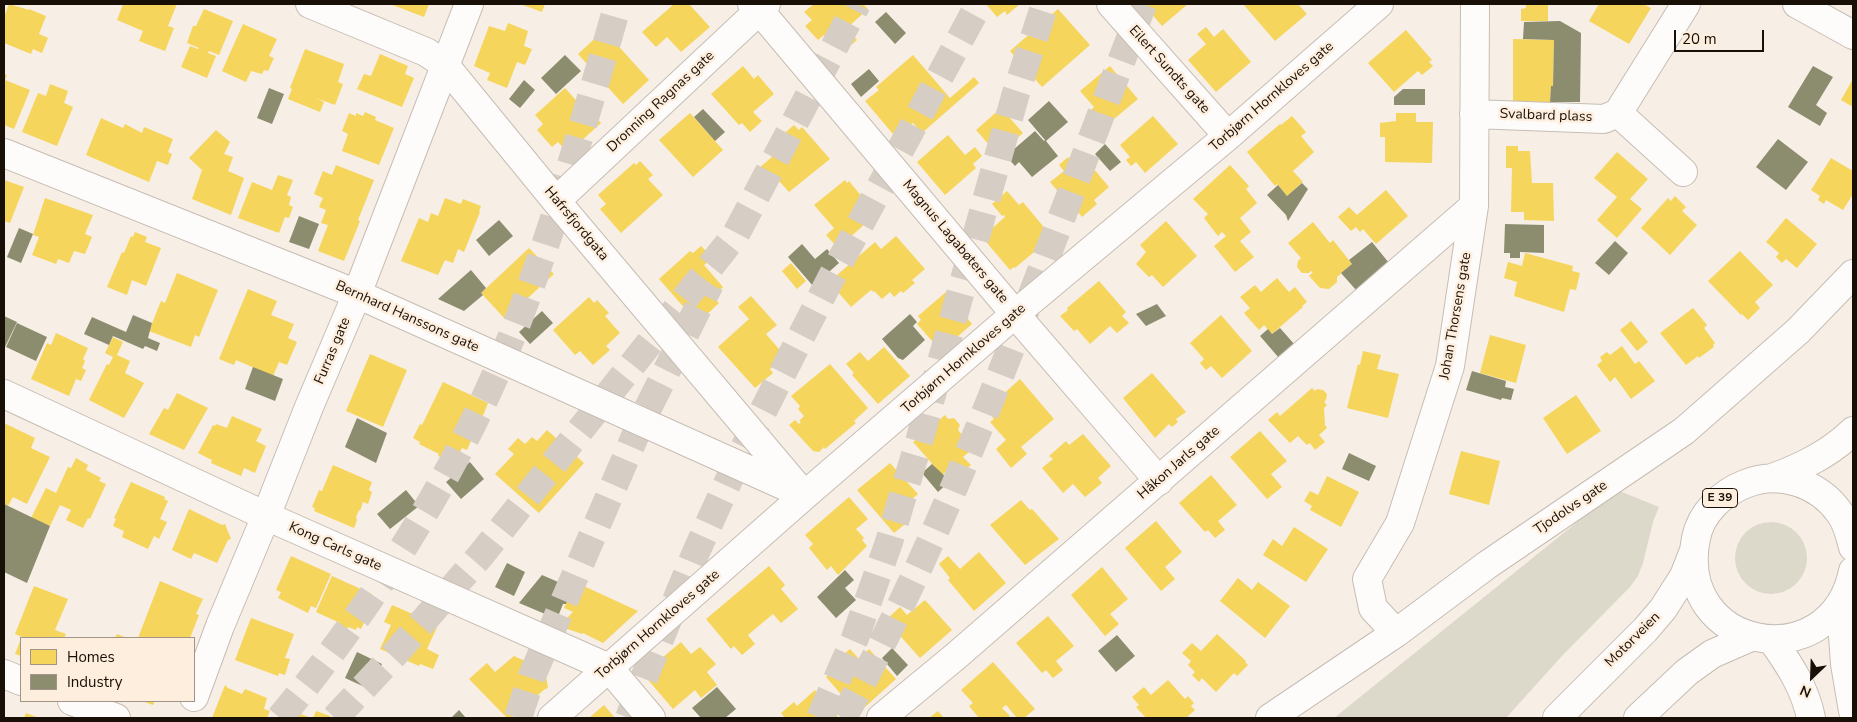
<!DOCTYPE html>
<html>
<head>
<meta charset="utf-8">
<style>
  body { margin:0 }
  #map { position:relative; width:1857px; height:722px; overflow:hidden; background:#f7eee5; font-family:"Nunito Sans",sans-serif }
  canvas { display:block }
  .frame { position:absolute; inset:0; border:5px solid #180f06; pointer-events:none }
  .legend { position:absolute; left:20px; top:637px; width:175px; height:65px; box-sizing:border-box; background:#feeede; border:1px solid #a29588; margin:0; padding:6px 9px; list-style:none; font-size:15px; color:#180f06 }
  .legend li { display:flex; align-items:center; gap:10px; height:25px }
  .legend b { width:25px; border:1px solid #a29588 }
  .north { position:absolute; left:1787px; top:652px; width:50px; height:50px; -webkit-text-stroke:4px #feeede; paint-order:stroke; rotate:204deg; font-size:14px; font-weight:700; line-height:20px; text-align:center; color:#180f06 }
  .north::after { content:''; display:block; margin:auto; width:18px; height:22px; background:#180f06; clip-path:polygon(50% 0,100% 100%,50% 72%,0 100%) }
  .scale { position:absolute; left:1674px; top:30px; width:90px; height:22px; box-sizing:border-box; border:2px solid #180f06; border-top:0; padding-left:6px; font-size:15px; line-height:18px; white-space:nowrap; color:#180f06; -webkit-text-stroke:4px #feeede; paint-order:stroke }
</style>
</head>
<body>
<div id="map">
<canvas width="1857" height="722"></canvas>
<div class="frame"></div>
<ul class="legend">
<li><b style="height:14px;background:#f6d55c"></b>Homes</li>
<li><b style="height:14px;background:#8c8c6e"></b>Industry</li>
</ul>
<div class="north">N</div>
<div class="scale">20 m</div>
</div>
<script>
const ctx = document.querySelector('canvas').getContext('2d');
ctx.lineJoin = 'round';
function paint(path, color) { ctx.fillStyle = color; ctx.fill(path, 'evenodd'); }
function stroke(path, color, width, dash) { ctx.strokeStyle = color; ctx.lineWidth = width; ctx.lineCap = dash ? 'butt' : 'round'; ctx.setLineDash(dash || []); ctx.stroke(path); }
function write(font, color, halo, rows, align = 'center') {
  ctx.font = font + ' "Nunito Sans",sans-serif'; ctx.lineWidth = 5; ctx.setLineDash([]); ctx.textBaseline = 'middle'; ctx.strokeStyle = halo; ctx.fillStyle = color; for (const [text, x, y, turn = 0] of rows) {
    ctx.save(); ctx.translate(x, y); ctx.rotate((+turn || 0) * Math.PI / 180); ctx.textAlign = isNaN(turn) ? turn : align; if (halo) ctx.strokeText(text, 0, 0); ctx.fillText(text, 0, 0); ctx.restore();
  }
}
const green = new Path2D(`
  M1617 490 1659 507 1653 522 1643 563 1638 576 1630 587 1561 657 1506 718H1334Z
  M1735 558a36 36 0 1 1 72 0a36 36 0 1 1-72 0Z`);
const homes = new Path2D(`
  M9 4 29 10V9L46 16 39 34 48 38 42 53 33 49 31 54 4 43V17Z
  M123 4H177L168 26 174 28 165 51 139 41 143 31 117 20Z
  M390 4H429L424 17Z
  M520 4H545L542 12Z
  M674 4H689L710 27 681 52 667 37 656 47 642 32Z
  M814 4H863L868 9 847 28 857 40 843 52 833 41 831 42 824 35 818 40 805 26 812 20 804 12Z
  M986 4H1020L1007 15 1005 11 997 17Z
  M1143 4H1188L1162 26Z
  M1243 4H1298L1307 14 1275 41Z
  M1526 4H1548V21H1521V9L1526 8Z
  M1599 4H1643L1651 8 1629 44 1589 21Z
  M204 9 233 21 219 55 209 51 208 53 216 56 207 78 181 67 190 46 198 49 199 48 187 43 193 26H196Z
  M1058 9 1090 45 1042 87 1010 51Z
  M508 23 528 31 524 46 532 49 525 65 517 62 507 88 487 80 490 73 474 66 489 26 505 31Z
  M243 24 277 39 269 56 274 58 268 71 264 70 262 74 251 71 246 82 222 71Z
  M1206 27 1214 37 1223 29 1251 62 1216 92 1188 60 1206 44 1197 34Z
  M604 30 649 80 623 104 578 54Z
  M1406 30 1432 60 1429 62 1433 66 1422 75 1418 71 1394 92 1368 63Z
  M1513 39 1554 40 1553 86H1551L1550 102H1513Z
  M305 49 344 64 338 82 343 84 335 105 316 98 324 102 320 112 288 99 292 89 290 88Z
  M380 54 408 66 405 74 414 78 402 107 357 89 364 74 371 76Z
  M913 55 950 98 974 77 979 83 922 133 913 123 908 126 906 124 893 134 865 101 879 90 876 87Z
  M743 66 754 79 758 75 774 94 753 112 762 121 750 132 742 123 739 125 711 94Z
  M1110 66 1138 99 1108 124 1107 123 1101 127 1089 112 1094 107 1080 91Z
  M4 74 7 75 5 80 30 90 14 129 4 125Z
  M1853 79V107L1841 100Z
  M50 84 68 91 64 103 73 107 57 146 22 132 38 93 46 96Z
  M565 88 583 108 586 106 601 123 568 153 558 142 552 147 537 130 543 124 535 115Z
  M1001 108 1023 133 998 155 976 130Z
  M365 112 376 117 375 120 394 128 379 165 342 151 348 134 342 131 349 113 356 116V113L363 116Z
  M690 113 723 150 693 177 659 140Z
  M1396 113H1416V122H1433L1432 163 1385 162V137H1380V123L1396 121Z
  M1153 116 1178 144 1145 173 1136 162 1131 166 1126 160 1130 157 1120 145Z
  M1292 116 1306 132 1301 136 1314 152 1293 171 1303 182 1287 196 1277 184 1275 186 1247 152 1280 124 1281 125Z
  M101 118 123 128 125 124 142 133 144 127 173 139 168 152 172 154 168 165 157 161 149 182 86 155Z
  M794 125 799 130 802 127 830 159 789 192 779 181 774 185 759 168 773 156 771 154 786 141 781 136Z
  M216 130 230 142 224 154 233 157 228 171 244 178 231 215 192 199 202 170 189 158Z
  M948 135 965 155 975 147 982 156 973 164 976 168 945 195 917 162Z
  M1506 146H1518V151H1530L1532 183H1553L1554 221 1524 220V212H1511L1512 168H1506Z
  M1617 152 1648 179 1630 199 1642 209 1617 238 1597 220 1617 197 1594 178Z
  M1082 155 1109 187 1094 200 1097 204 1082 217 1079 213 1077 214 1050 182 1064 171 1059 165 1068 157 1073 163Z
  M1831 158 1853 171V194L1843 210 1826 200 1824 204 1818 200 1820 196 1811 190Z
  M640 161 653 175 648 179 663 195 621 233 600 209 606 204 598 195 634 163 636 165Z
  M336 165 374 180 358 220 360 221 344 261 318 251 328 225 321 223 326 210 319 207 323 198 314 194 323 171 332 175Z
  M1230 165 1249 186 1246 189 1257 203 1240 218 1251 232 1240 241 1254 257 1235 272 1214 246 1226 236 1222 232 1218 236 1204 218 1208 214 1193 199Z
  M278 175 293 180 287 195 291 197 289 205 293 207 289 218 285 217 279 233 238 218 252 182 272 190Z
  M4 180 24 187 10 223 4 221Z
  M845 180 847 183 849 181 876 214 838 248 826 235 834 228 814 205Z
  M1386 190 1408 216 1376 244 1363 229 1360 232 1356 227 1351 231 1338 217 1349 207 1357 215Z
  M1007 191 1019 205 1023 202 1052 237 1015 268 1014 267 1010 270 982 237 1005 217 1004 215 1002 216 992 204Z
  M1675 196 1686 207 1682 211 1697 225 1670 255 1641 228 1668 198 1671 201Z
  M45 198 93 215 85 234 92 237 85 254 74 251 69 263 58 259 56 264 32 255 39 237 33 235Z
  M445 198 461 204 463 199 481 206 479 211 480 212 464 252 458 249 453 263 445 260 438 275 401 261 419 218 428 222 431 213 438 216Z
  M1786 218 1817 244 1797 268 1786 259 1782 263 1776 257 1779 253 1766 242Z
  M1166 221 1197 256 1163 287 1152 275 1149 277 1136 264 1146 252 1140 245Z
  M1313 222 1330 243 1333 240 1352 264 1337 277V282L1329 289 1320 288 1309 276 1313 272 1311 271 1309 273H1302L1297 267 1298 261 1301 258 1288 243Z
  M135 232 147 237 145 242 161 248 146 286 132 280 127 295 107 287 122 252 124 253 131 236 133 237Z
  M896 236 925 269 912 280 915 283 903 293 901 291 894 297 890 292 882 299 874 291 873 292 871 290 851 307 829 282 875 242 881 249Z
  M701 246 713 258 704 265 723 287 713 297 719 303 700 321 690 310 688 312 659 279 690 251 693 253Z
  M529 248 554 274 505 319 481 293Z
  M1740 251 1773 285 1755 302 1760 308 1748 320 1742 314 1741 315 1708 281Z
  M1525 253 1573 266 1572 271 1580 273 1576 290 1570 289 1564 312 1514 296 1517 282 1504 278 1508 262 1522 266Z
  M791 263 806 281 797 289 782 271Z
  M177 273 218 290 199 337 195 335 191 347 149 331 161 301 165 303Z
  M1277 278 1289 292 1295 287 1307 302 1302 306 1303 307 1272 334 1264 325 1259 330 1244 313 1250 308 1240 297 1255 285 1261 292Z
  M1099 281 1126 312 1122 316 1129 323 1117 333 1110 326 1090 344 1077 329 1074 331 1060 316 1068 310 1067 308Z
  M248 289 277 301 271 315 294 324 288 338 297 342 287 365 279 362 273 376 236 360 234 365 219 359Z
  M946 292 972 324 941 351 917 324 921 320 918 316Z
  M751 296 777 325 766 334 785 356 770 369 773 373 755 388 718 347 749 319 738 307Z
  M589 297 594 303 597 300 609 313 605 316 620 333 606 346 610 350 593 365 580 351 575 355 553 330Z
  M1693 308 1707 325 1704 328 1715 343 1713 345 1714 347 1699 358 1698 356 1686 365 1660 333Z
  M1221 315 1252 351 1222 378 1211 366 1206 370 1200 363 1204 359 1190 343Z
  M1631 321 1648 342 1637 351 1620 330Z
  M56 333 88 348 83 359 85 361 82 368 86 370 81 381 76 379 69 396 31 379 47 343 51 345Z
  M1490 335 1526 345 1516 383 1480 373Z
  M113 337 123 342 117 355 130 361 125 373 144 383 124 418 89 400 107 364 109 365 113 357 105 353Z
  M1622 346 1635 364 1639 361 1655 381 1631 399 1615 377 1610 382 1597 365 1602 361 1600 357 1607 352 1610 355Z
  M884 347 910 376 878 404 852 375 854 373 846 364 860 352 868 361Z
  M1363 351 1381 355 1377 369 1399 374 1388 418 1347 408 1358 364 1360 365Z
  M370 354 407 370 383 427 346 411Z
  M830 364 868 408 854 421 856 423 825 449 824 447 819 452 813 451 789 425 795 420 799 424 801 422 799 421 804 416 798 409 800 406 791 396Z
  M1152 373 1186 412 1176 419 1178 422 1172 427 1169 424 1155 438 1123 398Z
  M1020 379 1054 419 1021 447 1027 454 1011 468 996 449 1006 440 990 422 994 419 992 417 994 415 988 408Z
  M443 382 488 403 482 418 485 420 477 438 473 436 467 450 462 448 455 463 438 456 439 454 419 444 420 442 413 438 420 424 422 425Z
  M1312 388 1315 391 1317 389 1323 390 1327 394 1326 400 1324 402 1327 405 1324 408 1325 425 1327 428 1319 435 1325 442 1315 450 1310 443 1307 445 1298 436 1290 443 1268 420 1277 412 1280 416Z
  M177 393 208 408 184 450 149 434 164 408 168 410Z
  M1576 395 1601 431 1567 454 1543 418Z
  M945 415 948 419 954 418 960 425 958 430 974 448 963 457 971 465 959 476 952 467 942 475 913 442Z
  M232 416 262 429 256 441 266 446 255 473 244 468 241 476 211 463 212 460 198 453 213 425 215 426 216 424 227 428Z
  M4 423 35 438 31 448 50 457 27 504 13 497 8 506 4 504Z
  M547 430 584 463 539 513 495 474 514 454 508 449 518 438 525 444 532 437 537 441Z
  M1260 431 1287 461 1271 474 1282 487 1267 499 1230 457Z
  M1083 434 1111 466 1098 478 1102 483 1085 497 1073 484 1063 493 1042 468 1053 459 1049 456 1066 441 1069 445Z
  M1461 451 1500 461 1489 505 1449 494Z
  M76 458 88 465 86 470 101 478 99 481 106 484 90 519 88 518 83 528 66 520 71 510 60 505 50 526 31 518 46 488 56 493 68 467 71 468Z
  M890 463 918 494 900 509 910 520 894 533 857 490Z
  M333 465 372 482 369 490 372 492 368 504 363 502 360 511 359 510 356 517 357 520 354 528 314 511 315 508 312 507 319 490 322 491Z
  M1211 475 1237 505 1218 521 1225 530 1215 538 1208 530 1205 532 1179 503Z
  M1327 476 1359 492 1341 527 1310 510 1312 506 1304 501 1310 491 1318 495Z
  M131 482 165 497 164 499 168 501 160 519 167 522 159 539 154 536 148 549 122 537 124 531 113 526 116 519 114 518Z
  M849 497 868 519 856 529 864 538 862 540 867 546 838 575 831 566 827 570 809 548 813 544 805 535Z
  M1021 500 1030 510 1032 509 1059 539 1025 565 990 525Z
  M189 509 222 525 225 524 231 539 228 540 217 563 194 553 191 559 172 550Z
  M1156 521 1182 552 1165 567 1175 579 1161 591 1125 548Z
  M1294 527 1328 549 1306 582 1263 555 1273 539 1282 546Z
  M979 552 1006 583 974 611 948 580 950 578 939 564 948 556 960 569Z
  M291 556 331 574 316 608 311 606 308 613 278 598 281 592 276 590Z
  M769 566 785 585 781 589 798 609 781 623 773 614 748 635 755 644 742 655 734 646 731 649 706 619Z
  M1102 567 1128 599 1110 614 1119 624 1105 636 1071 595Z
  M332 576 372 594 364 612 368 614 361 629 357 627 356 630 348 627 347 630 338 627 340 623 316 612Z
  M1238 578 1252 590 1258 582 1290 606 1265 638 1220 601Z
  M160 581 203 599 196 614 199 615 190 638H138Z
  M575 582 638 611 603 643 583 633 582 634 559 626 573 612 564 608Z
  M34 586 68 599 55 630 66 634 64 638H21L22 637 15 634Z
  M925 600 952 630 920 658 893 628 895 626 888 618 900 607 907 615Z
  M392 605 438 625 427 649 439 655 433 669 420 664 419 666 380 649 391 625 384 622Z
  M1048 616 1074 646 1056 661 1063 670 1053 678 1046 670 1042 673 1016 643Z
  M251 618 294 634 285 658 290 659 285 675 279 673 278 676 235 660Z
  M117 634 127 638H115Z
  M1217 634 1246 661 1245 662 1248 665 1237 676 1234 673 1216 692 1202 678 1199 682 1192 675 1195 672 1188 665 1191 661 1182 653 1192 643 1201 651Z
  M21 639V656L15 654Z
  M681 642 691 654 700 647 716 664 707 672 717 685 701 698 695 690 673 709 643 674Z
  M850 649 859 659 869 649 896 679 865 707 853 694 846 700 826 677 833 671 829 667Z
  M514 656 543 669H545L548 688 545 689 511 718H507L469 679 487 663 495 672Z
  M993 662 1035 709 1024 718H1017L1006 705 1002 708 1010 716 1007 718H979L969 706 973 703 961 690Z
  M1168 680 1185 699 1188 696 1194 703 1191 706 1195 710 1186 718H1146L1136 707 1139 705 1132 697 1144 687 1151 695Z
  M225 685 228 688 242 694 245 689 267 698 264 709 270 711 267 718H212Z
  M815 690 818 695 820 693 824 696 829 707 839 718H785L781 713 794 702 797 706Z
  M142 701H155L153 705Z
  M604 705 615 718H589Z
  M288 709 311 718H284Z
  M316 711 330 716 329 718H313Z
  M938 711 944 718H929Z
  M26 713 39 718H24Z`);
const industry = new Path2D(`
  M886 12 906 33 895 44 875 22Z
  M1560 21 1581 33 1580 102H1550L1551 86H1553L1554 40 1523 39 1524 22Z
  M565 55 581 71 556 94 541 78Z
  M1813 66 1833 77 1816 105 1827 113 1820 126 1788 107Z
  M869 69 879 81 861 97 851 84Z
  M524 80 535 90 520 108 509 99Z
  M269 88 284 94 272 124 257 118Z
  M1403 89H1425V105H1394V97Z
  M1049 101 1068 122 1046 141 1058 156 1032 177 1019 162 1015 166 1006 156 1035 131 1044 141 1045 140 1028 120Z
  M703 109 725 132 715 141 694 117Z
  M1778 139 1808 162 1786 190 1756 167Z
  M1105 144 1121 162 1110 171 1095 154Z
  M1302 183 1308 189 1288 221 1286 215 1267 195 1278 185 1287 196Z
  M299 216 319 224 309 249 289 242Z
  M499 220 513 236 489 256 476 240Z
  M1505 224 1544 225V253L1520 252V258H1510V253H1504Z
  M19 228 33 234 21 263 7 257Z
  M1615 241 1628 253 1609 275 1595 263Z
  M1372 242 1389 263 1356 290 1341 273 1352 264 1349 260Z
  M802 244 815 259 827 249 839 263 813 286 788 257Z
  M471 270 486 288 481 293 483 295 464 311 438 299Z
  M1157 304 1166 316 1146 326 1136 314Z
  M542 311 553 323 530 344 519 332Z
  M910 314 917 322 913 326 925 340 903 360 898 358 882 339Z
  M133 315 152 323 148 338 160 343 157 351 145 346 143 349 113 336 109 345 84 334 92 317 126 332Z
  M4 316 17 322 5 347 4 346Z
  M17 323 47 337 36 361 6 347Z
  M1280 328 1295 345 1279 358 1260 336 1268 329 1272 334Z
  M253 367 283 379 275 401 245 389Z
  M1472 371 1506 381 1505 387 1514 389 1511 400 1502 398 1501 400 1466 390Z
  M357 418 387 433 376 463 345 447Z
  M1349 453 1376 466 1369 481 1342 469Z
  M470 462 484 479 461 499 446 482Z
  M932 464 950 481 938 492 922 473Z
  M406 490 419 506 390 529 377 514Z
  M4 504 50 526 27 583 4 572Z
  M507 563 525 572 514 596 495 587Z
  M845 570 854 580 845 588 856 600 836 618 817 597Z
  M542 575 572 588 566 604H563L557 619 519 603Z
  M1117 635 1135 656 1116 672 1098 651Z
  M892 648 908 665 897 676 882 658Z
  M357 652 382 664 369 689 345 678Z
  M717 687 736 709 725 718H701L692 708Z
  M459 710 466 718H451Z`);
const highwayTunnel = new Path2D(`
  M280 718C383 593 469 454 525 302 561 205 589 104 618 4
  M335 718 393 656 481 555 736 234 857 4
  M518 718 532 676 642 420 710 284
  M629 718 648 668 697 550 737 462 830 280 979 4
  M820 718 855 638 889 542 920 438 1016 93 1045 4
  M843 718C913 591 969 456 1022 320 1063 215 1103 109 1143 4`);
const minor = new Path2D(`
  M310 4 426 52 444 64 556 201 799 489
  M752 4 759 10 1015 314 1159 481
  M1111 4 1228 136
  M1797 4 1853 35
  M1618 113 1683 172
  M1474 114 1604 119 1618 113 1686 4
  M4 153 357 294 805 495
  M556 201 766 4
  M4 394 266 516 609 668 651 718
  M1396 633 1373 608 1367 579 1400 523 1450 366 1474 206 1475 4
  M4 674 21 681
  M194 697 220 626 266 516 309 407 357 294 469 4
  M72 701 116 718
  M552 718 805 495 1015 314 1228 136 1379 4
  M881 718 956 656 1474 206
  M1270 718 1396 633 1487 565 1684 431 1798 331 1853 274`);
const highway = new Path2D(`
  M1772 478C1802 467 1829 454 1853 431
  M1853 547C1850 535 1847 522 1839 512 1818 483 1779 470 1745 484 1722 493 1701 513 1696 538 1673 650 1831 680 1853 571
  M1844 599 1843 636 1845 664 1853 711
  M1772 640C1789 664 1805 688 1811 718
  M1557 718 1645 630 1663 609 1684 576 1693 553
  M1638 718 1687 672 1712 654 1751 637`);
const shields = [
  [1720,498,35]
];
const shieldNames = [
  ["E 39",1720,498]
];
const streetNames = [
  ["Eilert Sundts gate",1169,70,48],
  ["Torbjørn Hornkloves gate",1272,97,-41],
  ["Dronning Ragnas gate",661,102,-43],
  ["Svalbard plass",1546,116,2],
  ["Hafrsfjordgata",576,224,50],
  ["Magnus Lagabøters gate",955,242,50],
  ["Johan Thorsens gate",1456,316,-80],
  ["Bernhard Hanssons gate",407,317,24],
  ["Furras gate",333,351,-67],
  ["Torbjørn Hornkloves gate",964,359,-41],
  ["Håkon Jarls gate",1179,463,-41],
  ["Tjodolvs gate",1571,508,-34],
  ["Kong Carls gate",335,547,24],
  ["Torbjørn Hornkloves gate",658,625,-41],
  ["Motorveien",1633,640,-45]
];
paint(green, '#dcd9ca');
paint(homes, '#f6d55c');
paint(industry, '#8c8c6e');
stroke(highwayTunnel, '#d6cdc4', 28, [28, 14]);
stroke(minor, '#c6bdb4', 30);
stroke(highway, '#c6bdb4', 30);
stroke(minor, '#fefcfb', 28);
stroke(highway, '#fefcfb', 28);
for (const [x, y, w] of shields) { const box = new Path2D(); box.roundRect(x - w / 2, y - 9.5, w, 19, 4); ctx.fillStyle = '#feeede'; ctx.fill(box); stroke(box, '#180f06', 1); }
write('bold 12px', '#180f06', null, shieldNames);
write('14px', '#180f06', '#feeede', streetNames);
</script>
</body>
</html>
